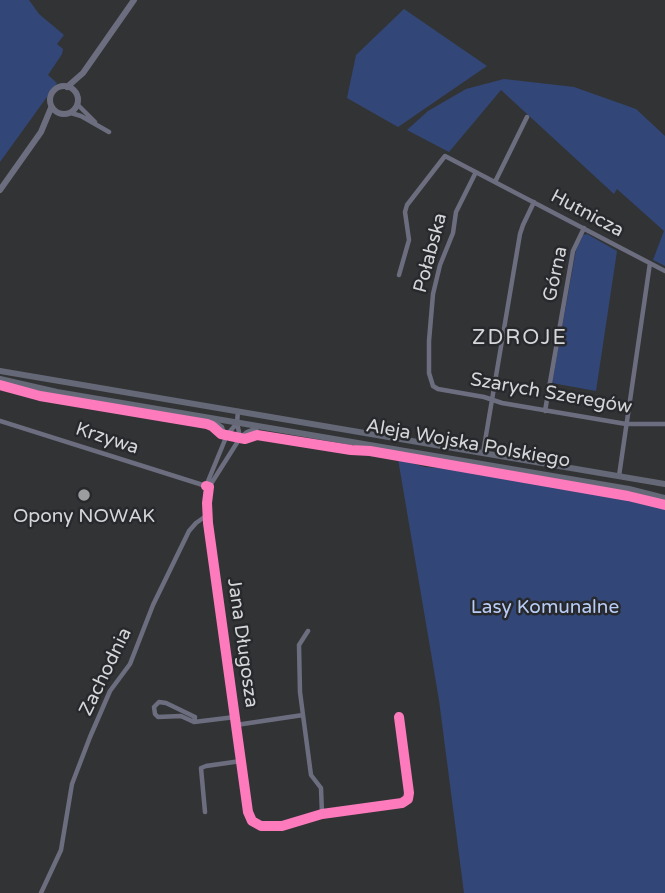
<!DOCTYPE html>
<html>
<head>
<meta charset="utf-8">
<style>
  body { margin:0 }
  canvas { display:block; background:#323335 }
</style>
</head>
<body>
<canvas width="665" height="893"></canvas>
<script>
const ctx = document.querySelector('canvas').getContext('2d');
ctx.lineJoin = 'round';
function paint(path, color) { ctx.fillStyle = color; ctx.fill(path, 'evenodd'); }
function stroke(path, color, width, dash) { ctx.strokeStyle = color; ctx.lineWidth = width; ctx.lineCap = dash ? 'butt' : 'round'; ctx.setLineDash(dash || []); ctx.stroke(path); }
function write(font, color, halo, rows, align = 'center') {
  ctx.font = font + ' "Varela Round",sans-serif'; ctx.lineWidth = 5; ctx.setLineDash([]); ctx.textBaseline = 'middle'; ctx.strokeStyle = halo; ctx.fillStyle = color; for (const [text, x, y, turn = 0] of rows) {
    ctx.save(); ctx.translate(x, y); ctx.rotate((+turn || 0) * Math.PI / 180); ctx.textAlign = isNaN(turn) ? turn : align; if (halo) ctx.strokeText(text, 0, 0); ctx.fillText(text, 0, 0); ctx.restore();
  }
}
const green = new Path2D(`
  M0 0H29L39 14 64 35 57 44 63 49 62 54 48 75 57 83 0 162Z
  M404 9 487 66 398 127 347 98 356 55Z
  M504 79 574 87 636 109 665 136V266L653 260 664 231 617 189 614 194 501 90 449 152 407 130 428 111 466 89Z
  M587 234 617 251 596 391 552 383 576 250 583 235Z
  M398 459 425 467 463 470 629 498 665 509V893H464L439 700Z`);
const minor = new Path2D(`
  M77 104 95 122
  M71 113 81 116 109 132
  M476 172 456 212 453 233 440 265 433 294 429 341V373L433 386 438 389 484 397 502 403 626 424H665
  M495 182 527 117
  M399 275 409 240 405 212 407 205 445 156 665 271
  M238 411 237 423 240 437
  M545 411 573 251 584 228
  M211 419 222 427 225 439
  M0 421 206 486
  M483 453 520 234 523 225 534 202
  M619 476 650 263
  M206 486 209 487 207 503 208 523 248 812 252 821 261 826H282L322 814 402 803 408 799 409 793 399 717
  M206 486 227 435 237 423
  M209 487 240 438 247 432 257 428
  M303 715 311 775 321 788 322 814
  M194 722 195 717 166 703 159 702 154 707 155 714 158 717 181 716 194 722 235 717
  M236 725 303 715 300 692 299 645 308 631
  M205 812 201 768 206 766 241 761
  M41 893 61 850 72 784 90 737 110 691 130 664 153 605 189 531 196 523 206 516`);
const tertiary = new Path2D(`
  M50 100a14 14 0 1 1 28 0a14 14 0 1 1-28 0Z
  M67 87 83 73 134 0
  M0 190 41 132 51 108`);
const secondary = new Path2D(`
  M0 371 665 484
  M0 379 57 392 629 489 665 498`);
const cycleway = new Path2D(`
  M0 385 40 396 207 424 212 426 221 434 240 438 245 439 257 435 351 450 370 451 628 496 665 505
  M206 486 209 487 207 503 208 523 248 812 252 821 261 826H282L322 814 402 803 408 799 409 793 399 717`);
const markers = [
  [84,495,7,"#9c9d9f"]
];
const streetNames = [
  ["Hutnicza",587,214,28],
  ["Połabska",431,253,-75],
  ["Górna",556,274,-78],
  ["Szarych Szeregów",551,394,10],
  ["Krzywa",107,439,18],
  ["Aleja Wojska Polskiego",468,444,10],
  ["Jana Długosza",242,643,82],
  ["Zachodnia",106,672,-64]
];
const poiNames = [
  ["Opony NOWAK",84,517]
];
const parkNames = [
  ["Lasy Komunalne",545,608]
];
const neighbourhoodNames = [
  ["ZDROJE",520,338]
];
paint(green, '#324677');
stroke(minor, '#6c6e7f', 4.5);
stroke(tertiary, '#6c6e7f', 6);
stroke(secondary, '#656876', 6);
stroke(cycleway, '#fd7abc', 10);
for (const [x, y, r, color] of markers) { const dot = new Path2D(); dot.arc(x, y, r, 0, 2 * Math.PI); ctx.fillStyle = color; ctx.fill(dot); stroke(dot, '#27292c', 2.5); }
write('19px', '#d5d6d8', '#27292c', streetNames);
write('19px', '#d5d6d8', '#27292c', poiNames);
write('19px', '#b9ccf6', '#27292c', parkNames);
ctx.letterSpacing = '2px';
write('21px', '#d5d6d8', '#27292c', neighbourhoodNames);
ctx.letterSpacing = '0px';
</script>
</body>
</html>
